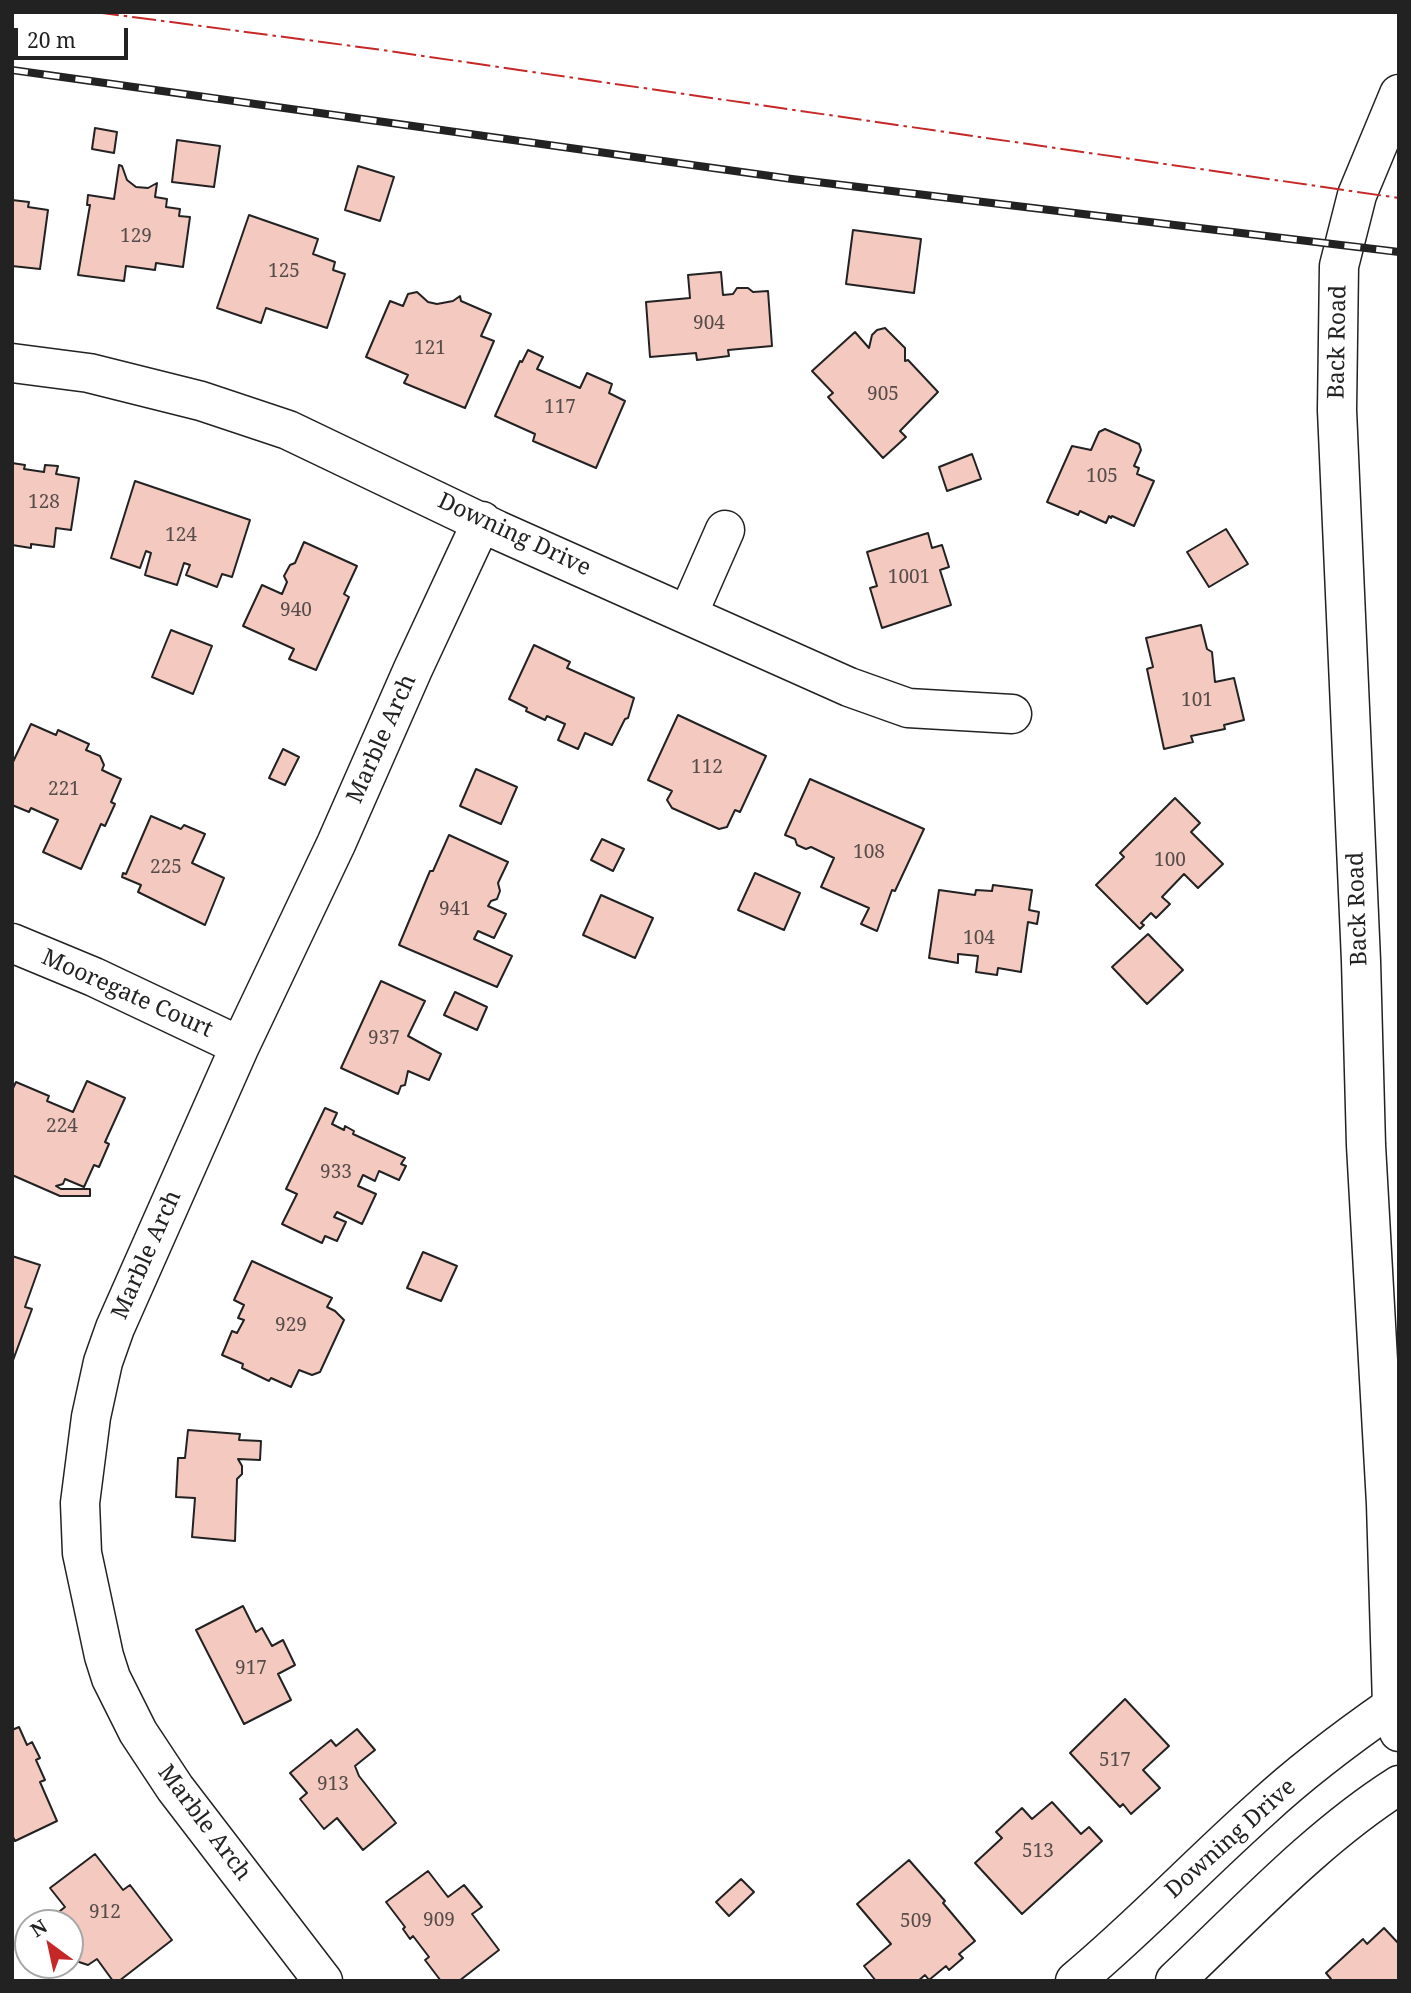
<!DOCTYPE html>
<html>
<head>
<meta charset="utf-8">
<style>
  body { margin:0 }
  #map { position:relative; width:1411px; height:1993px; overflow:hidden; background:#fff; font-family:"Noto Serif",serif }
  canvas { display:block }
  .frame { position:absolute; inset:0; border:14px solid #222; pointer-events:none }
  .north { position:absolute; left:14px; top:1909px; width:70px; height:70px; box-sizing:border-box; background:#fff; border:2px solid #a7a7a7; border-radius:50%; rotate:327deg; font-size:19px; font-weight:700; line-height:28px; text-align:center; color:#222 }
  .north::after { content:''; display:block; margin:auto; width:24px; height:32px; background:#c62828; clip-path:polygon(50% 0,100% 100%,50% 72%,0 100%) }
  .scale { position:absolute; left:14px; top:28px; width:114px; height:32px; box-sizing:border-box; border:4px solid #222; border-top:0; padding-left:9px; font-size:21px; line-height:24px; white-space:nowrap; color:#222; -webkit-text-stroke:5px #fff; paint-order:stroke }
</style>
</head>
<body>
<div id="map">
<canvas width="1411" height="1993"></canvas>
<div class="frame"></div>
<div class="north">N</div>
<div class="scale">20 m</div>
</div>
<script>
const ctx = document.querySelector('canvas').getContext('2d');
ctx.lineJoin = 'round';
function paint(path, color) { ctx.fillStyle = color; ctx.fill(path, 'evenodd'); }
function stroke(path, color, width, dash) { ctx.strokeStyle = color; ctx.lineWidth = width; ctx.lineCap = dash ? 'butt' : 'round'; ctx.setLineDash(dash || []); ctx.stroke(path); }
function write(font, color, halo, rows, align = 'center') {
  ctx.font = font + ' "Noto Serif",serif'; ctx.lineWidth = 5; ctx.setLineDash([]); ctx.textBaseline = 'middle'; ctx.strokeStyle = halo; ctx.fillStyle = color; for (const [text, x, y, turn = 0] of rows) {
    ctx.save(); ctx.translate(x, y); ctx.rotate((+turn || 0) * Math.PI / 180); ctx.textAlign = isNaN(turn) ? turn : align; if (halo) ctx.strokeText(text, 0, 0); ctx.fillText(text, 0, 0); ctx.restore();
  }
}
const building = new Path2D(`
  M95 128 117 132 114 153 92 149Z
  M177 140 220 146 214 187 172 182Z
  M119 165 122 166 127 180 136 187 148 188 157 183 155 197 167 199 166 207 180 209 179 216 190 217 183 267 156 263 155 270 126 266 124 281 78 275 90 205H87L88 195 114 199Z
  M358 166 394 177 380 221 345 210Z
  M12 200 29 202 28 207 48 210 40 269 12 266Z
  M249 215 318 239 313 254 335 262 333 270 345 274 327 328 266 308 261 323 217 308Z
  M853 230 921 239 914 293 846 284Z
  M721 272 723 295 733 294 737 288H748L753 292 768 291 772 346 728 350 729 356 697 360 696 353 650 357 646 302 690 298 688 275Z
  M417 292 428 302 437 304 453 301 460 296 461 301 491 314 481 336 494 341 465 408 404 383 408 375 366 357 390 301 403 306 408 294Z
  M885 328 905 348V361L908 360 938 392 900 431 906 437 883 458 828 397 833 393 812 371 855 332 869 348 872 335 877 330Z
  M528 350 543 357 537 369 580 388 587 373 612 384 609 393 625 401 596 468 533 441 535 434 495 416 520 361 522 362Z
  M1105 429 1139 444 1141 450 1134 466 1139 468 1137 474 1154 481 1134 526 1112 516 1111 518 1109 516 1106 523 1080 511 1078 515 1047 502 1072 446 1091 450 1099 432Z
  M972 454 981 479 947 491 939 467Z
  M12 463 25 465 24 469 44 472 45 465 58 466 56 474 79 478 71 530 56 528 54 547 31 544V548L12 545Z
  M135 481 250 520 232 577 222 574 217 587 186 575 190 565 184 563 177 585 145 575 151 553 146 551 140 568 111 558Z
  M1226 529 1248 564 1209 587 1187 552Z
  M928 533 932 548 942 545 949 567 940 570 951 605 882 628 870 588 877 586 867 552Z
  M304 542 357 566 344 594 349 597 316 670 289 659 294 649 243 626 262 585 282 594 287 582 284 576 290 565 295 563Z
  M1201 625 1207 649 1212 652 1215 682 1234 678 1244 720 1224 725 1225 729 1191 736 1193 742 1164 749 1147 669 1153 667 1146 638Z
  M171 630 212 646 193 694 152 677Z
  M534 645 570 662 567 668 634 698 628 718 625 719 612 745 585 733 578 749 558 740 565 724 547 716 545 720 526 711 527 708 509 699Z
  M678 715 766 756 740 812 735 810 727 827 719 829 672 808 667 800 672 791 648 780Z
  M31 724 56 735 58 730 89 744 86 750 100 756 104 765 102 770 121 779 111 802 115 804 105 826 101 824 81 869 43 852 58 820 31 808 29 812 12 805V764Z
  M283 749 299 757 285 785 269 778Z
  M476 769 517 787 501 824 460 806Z
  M810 779 924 829 895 891 892 890 877 931 861 924 869 908 821 887 834 858 811 847 806 849 797 845 795 839 785 835Z
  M1175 798 1200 823 1191 832 1223 864 1198 888 1184 874 1162 897 1170 904 1156 918 1151 913 1141 923 1144 925 1140 929 1096 885 1124 857 1120 853Z
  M151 816 181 829 184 825 205 834 192 863 224 878 205 925 138 892 141 885 122 877 123 873 126 874Z
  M449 835 508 862 498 883 500 891 497 899 491 901 488 906 506 914 494 938 478 931 474 939 512 956 497 987 399 945 430 871H433Z
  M602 839 624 849 613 871 591 860Z
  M755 873 800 893 784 930 738 910Z
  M993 885 1032 890 1029 910 1039 912 1037 924 1028 922 1021 972 998 968 997 975 976 972 978 956 958 954V963L929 958 939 890 975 895 976 890 992 891Z
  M601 895 653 918 635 958 583 935Z
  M1148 934 1183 970 1147 1004 1112 967Z
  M381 981 425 1001 408 1036 441 1054 429 1080 408 1071 405 1085 401 1086 398 1094 341 1068Z
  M455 992 487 1007 477 1030 444 1015Z
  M87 1081 125 1098 105 1142 109 1144 99 1167 94 1165 84 1187 65 1179 63 1184 56 1186 61 1189H90V1196H60L12 1175V1090L16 1082 49 1096 47 1101 73 1112Z
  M325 1108 337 1113 332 1124 344 1130 345 1126 354 1131 353 1134 405 1158 401 1164 406 1166 399 1180 379 1171 375 1181 363 1175 358 1186 376 1194 362 1224 337 1212 334 1217 346 1222 337 1241 325 1236 322 1243 282 1224 297 1194 286 1189Z
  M423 1252 457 1266 441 1301 407 1288Z
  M12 1256 40 1265 25 1307 32 1309 12 1363Z
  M252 1261 332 1298 327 1307 335 1311 344 1320 320 1372 312 1375 299 1370 291 1387 271 1378 269 1381 242 1368 243 1364 222 1355 232 1331 237 1333 244 1320 238 1318 244 1305 234 1300Z
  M188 1430 240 1434 239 1440 261 1441 260 1460 238 1459 242 1466V1474L237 1479 235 1541 192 1537 195 1498 176 1497 178 1458H185Z
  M243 1606 256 1632 262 1628 272 1646 283 1640 295 1665 278 1674 291 1700 244 1724 196 1630Z
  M1125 1699 1169 1746 1143 1770 1160 1788 1131 1814 1123 1804 1120 1807 1070 1753Z
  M19 1727 27 1745 32 1742 40 1758 36 1760 45 1780 40 1782 57 1821 15 1841 12 1835V1730Z
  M357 1729 375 1750 355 1766 359 1776 396 1823 363 1850 337 1818 324 1829 300 1799 307 1793 290 1773 331 1740 336 1746Z
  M1052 1802 1081 1834 1089 1827 1102 1841 1022 1914 975 1863 1002 1838 996 1832 1022 1808 1032 1819Z
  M95 1854 123 1890 130 1885 172 1940 119 1981H113L97 1959 88 1965 70 1959V1923H53L50 1919 65 1907 50 1888Z
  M909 1860 945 1901 943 1903 975 1941 959 1954 963 1958 949 1970 946 1966 929 1980 925 1975 918 1981H876L864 1966 891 1944 857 1904Z
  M428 1871 448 1897 464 1885 482 1907 472 1914 499 1950 459 1981H441L425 1960 429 1957 413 1936 410 1939 403 1929 405 1927 386 1902Z
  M741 1879 754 1892 729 1916 716 1902Z
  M1384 1928 1399 1944V1981H1329L1331 1979 1326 1973 1363 1939 1367 1944Z`);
const minor = new Path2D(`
  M1399 94 1357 195 1339 266 1337 410 1361 961 1366 1145 1386 1504 1392 1706 1399 1732
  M12 363 89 373 201 401 288 430 497 530 849 687 908 708 1012 714
  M688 614 725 530
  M12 943 94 977 240 1046
  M323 1981 175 1788 138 1732 111 1678 104 1656 82 1553 80 1503 91 1417 103 1362 115 1328 240 1046 336 844 413 669 482 521
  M1075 1981C1140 1927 1198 1865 1261 1809 1302 1771 1346 1738 1392 1706
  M1175 1981C1246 1914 1317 1837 1399 1785`);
const rail = new Path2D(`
  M12 70 792 179 1399 252`);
const power = new Path2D(`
  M95 12 375 49 1399 198`);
const numberNames = [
  ["129",136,237],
  ["125",284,272],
  ["904",709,324],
  ["121",430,349],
  ["905",883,395],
  ["117",560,408],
  ["105",1102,477],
  ["128",44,503],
  ["124",181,536],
  ["1001",909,578],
  ["940",296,611],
  ["101",1197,701],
  ["112",707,768],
  ["221",64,790],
  ["108",869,853],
  ["100",1170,861],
  ["225",166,868],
  ["941",455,910],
  ["104",979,939],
  ["937",384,1039],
  ["224",62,1127],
  ["933",336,1173],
  ["929",291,1326],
  ["917",251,1669],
  ["517",1115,1761],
  ["913",333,1785],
  ["513",1038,1852],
  ["912",105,1913],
  ["909",439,1921],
  ["509",916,1922]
];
const streetNames = [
  ["Back Road",1338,342,-89],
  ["Downing Drive",514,535,25],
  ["Marble Arch",382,739,-66],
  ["Back Road",1358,909,-92],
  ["Mooregate Court",127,994,24],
  ["Marble Arch",147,1255,-66],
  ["Marble Arch",204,1823,53],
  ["Downing Drive",1231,1839,-42]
];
paint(building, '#f3c9c0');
stroke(building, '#222', 2);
stroke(minor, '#222', 41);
stroke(minor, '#fff', 38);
stroke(rail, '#222', 8);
stroke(rail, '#fff', 5, [16]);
stroke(power, '#c62828', 2, [24, 5, 3.5, 5]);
write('19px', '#564c4a', null, numberNames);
write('23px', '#222', '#fff', streetNames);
</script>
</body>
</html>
